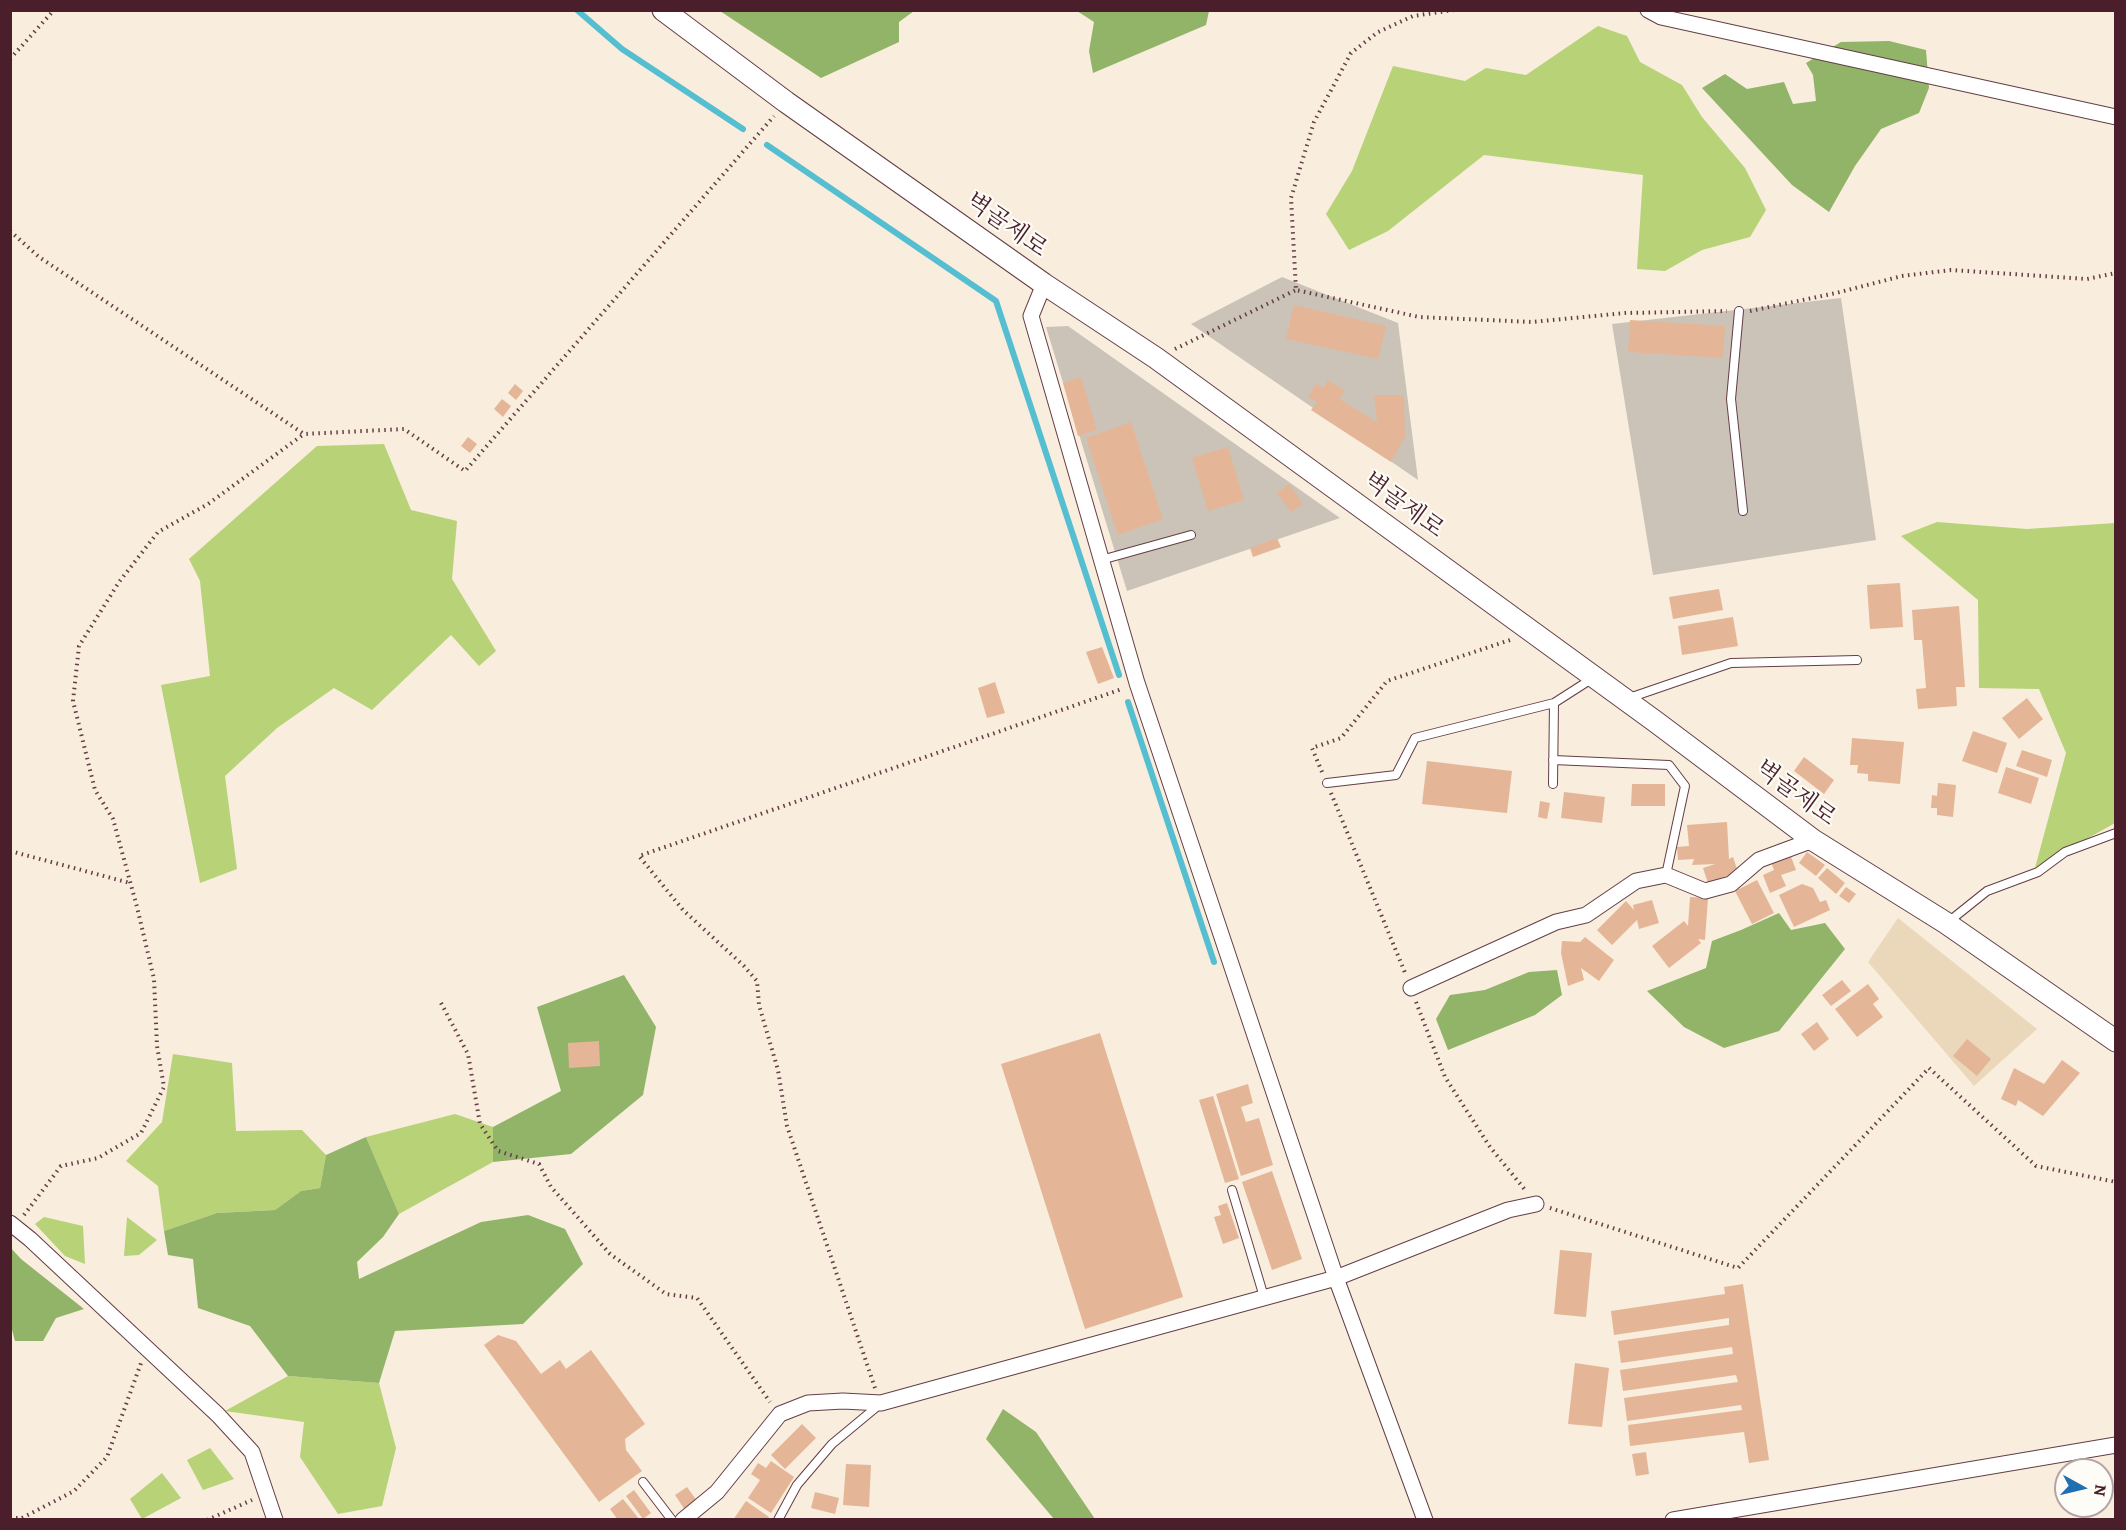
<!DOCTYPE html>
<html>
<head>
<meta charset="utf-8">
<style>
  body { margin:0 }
  #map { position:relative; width:2126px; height:1530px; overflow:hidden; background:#f9eddd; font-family:Alegreya,serif }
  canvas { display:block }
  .frame { position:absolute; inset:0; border:12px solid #4a1f2b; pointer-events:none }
  .north { position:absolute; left:2054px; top:1458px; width:60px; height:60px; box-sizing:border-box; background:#fdfcf7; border:2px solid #b5a4a5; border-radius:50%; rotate:98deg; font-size:16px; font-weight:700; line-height:24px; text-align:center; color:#4a1f2b }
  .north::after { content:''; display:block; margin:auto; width:21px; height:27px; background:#1f6fb2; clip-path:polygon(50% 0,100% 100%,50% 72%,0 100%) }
</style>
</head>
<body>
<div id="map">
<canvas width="2126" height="1530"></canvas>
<div class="frame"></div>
<div class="north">N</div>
</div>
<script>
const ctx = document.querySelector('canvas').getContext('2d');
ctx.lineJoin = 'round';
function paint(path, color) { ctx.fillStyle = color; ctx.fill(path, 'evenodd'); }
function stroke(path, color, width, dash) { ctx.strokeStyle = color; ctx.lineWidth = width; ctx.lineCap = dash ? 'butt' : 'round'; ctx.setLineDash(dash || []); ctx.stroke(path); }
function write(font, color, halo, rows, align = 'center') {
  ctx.font = font + ' Alegreya,"Noto Serif KR",serif'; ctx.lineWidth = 4.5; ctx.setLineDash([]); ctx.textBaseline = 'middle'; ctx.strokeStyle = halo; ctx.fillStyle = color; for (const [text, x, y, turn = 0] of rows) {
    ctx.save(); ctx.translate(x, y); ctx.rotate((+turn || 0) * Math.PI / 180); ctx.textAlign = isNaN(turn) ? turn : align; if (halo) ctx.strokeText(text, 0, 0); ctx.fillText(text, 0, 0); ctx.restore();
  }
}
const built = new Path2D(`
  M1898 918 2037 1029 1974 1086 1868 962Z`);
const industrial = new Path2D(`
  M1282 277 1398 323 1418 480 1191 324Z
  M1841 298 1876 540 1653 575 1612 324Z
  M1068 326 1340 518 1127 591 1046 327Z`);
const green = new Path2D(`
  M1598 26 1627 36 1640 62 1682 85 1702 117 1745 168 1766 210 1750 237 1702 250 1665 271 1637 269 1643 175 1484 155 1388 231 1349 250 1326 214 1352 171 1393 66 1465 81 1486 68 1526 75Z
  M384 444 411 510 457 521 452 579 496 651 479 666 451 635 372 710 334 688 277 728 225 776 237 869 200 883 161 685 210 676 200 581 189 559 317 446Z
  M1937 522 2027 529 2115 523V823L2035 868 2066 753 2039 689 1979 688 1978 600 1901 536Z
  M173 1054 232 1063 236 1131 302 1130 326 1155 320 1188 301 1191 275 1210 217 1213 164 1231 158 1186 126 1161 162 1122Z
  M455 1114 493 1127V1162L399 1214 366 1137Z
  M44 1217 83 1226 85 1264 65 1256 35 1224Z
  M127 1217 157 1240 139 1255 124 1256Z
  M288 1376 379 1383 396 1448 382 1506 338 1514 300 1457 304 1422 225 1411Z
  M210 1448 234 1479 203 1490 187 1460Z
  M162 1473 181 1498 142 1519 130 1499Z`);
const forest = new Path2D(`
  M720 11H914L899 22V42L821 78Z
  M1077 11H1209L1206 25 1093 73 1089 51 1094 22Z
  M1889 41 1926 50 1929 88 1919 113 1881 129 1855 166 1829 212 1792 185 1702 88 1725 74 1747 89 1784 82 1793 104 1816 101 1813 75 1806 63 1841 42Z
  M1779 913 1791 930 1825 923 1845 949 1779 1031 1724 1048 1684 1027 1647 991 1706 968 1712 941 1741 930Z
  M1557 970 1562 995 1535 1015 1448 1050 1436 1019 1450 995 1485 990 1529 972Z
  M624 975 656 1027 643 1095 571 1154 493 1162V1127L561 1091 537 1007Z
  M366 1137 399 1214 383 1237 357 1262 359 1279 481 1222 528 1215 565 1229 583 1264 523 1324 395 1331 379 1383 288 1376 250 1326 198 1308 193 1259 168 1255 164 1231 217 1213 275 1210 301 1191 320 1188 326 1155Z
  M10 1247 21 1259 84 1309 56 1318 43 1341H15L11 1326Z
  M1003 1409 1036 1432 1095 1519H1054L986 1439Z`);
const stream = new Path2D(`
  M577 10 622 49 743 129
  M767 145 996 301 1119 675
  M1128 702 1214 962`);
const building = new Path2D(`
  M1294 305 1386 326 1378 359 1286 339Z
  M1630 320 1725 326 1723 358 1628 352Z
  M1081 377 1097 430 1078 436 1063 383Z
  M1328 380 1345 391 1339 399 1377 422 1374 395H1404L1405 437 1391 462 1311 410 1317 402 1308 397 1316 384 1324 388Z
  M515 384 523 391 516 400 508 393Z
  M502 399 511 406 503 417 494 409Z
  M1131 422 1163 519 1118 535 1086 438Z
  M468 437 477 444 470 453 461 446Z
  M1228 447 1244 500 1208 511 1192 458Z
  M1289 484 1303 504 1291 512 1277 493Z
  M1277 538 1281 547 1253 557 1250 548Z
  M1900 583 1903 627 1870 629 1867 585Z
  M1719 589 1723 610 1673 619 1669 597Z
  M1959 606 1965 687H1956L1957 706 1918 709 1916 689 1926 688 1922 640H1914L1912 610Z
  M1733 617 1738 646 1682 655 1678 626Z
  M1102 647 1114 678 1098 684 1086 652Z
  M995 682 1005 713 987 718 978 688Z
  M2027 698 2043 719 2019 739 2002 718Z
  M1973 731 2007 743 1997 773 1962 761Z
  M1852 738 1904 742 1900 784 1868 781V774L1857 773 1858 765H1850Z
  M2022 750 2052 760 2047 777 2016 766Z
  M1804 757 1834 780 1824 794 1794 771Z
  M1427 761 1512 771 1507 813 1422 804Z
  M2006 767 2039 778 2031 804 1998 793Z
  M1938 783 1956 785 1953 817 1937 815V808H1931L1932 795 1937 796Z
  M1632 784H1665V806H1631Z
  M1564 792 1605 797 1602 823 1561 818Z
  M1540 801 1550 803 1547 819 1538 817Z
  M1727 822 1729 859 1733 857 1738 872 1708 883 1703 868 1715 864 1692 865 1694 859 1678 860 1677 847 1689 846 1687 825Z
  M1807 852 1825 865 1816 876 1799 863Z
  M1790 854 1796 870 1781 875 1786 886 1770 893 1763 875 1774 870 1771 862Z
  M1827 868 1845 883 1836 894 1818 878Z
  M1757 880 1774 913 1752 924 1735 891Z
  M1802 884 1813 888 1820 902 1826 900 1830 910 1794 927 1779 895Z
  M1846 887 1856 894 1849 903 1839 896Z
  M1690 897 1708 898 1705 940 1698 939 1701 943 1669 968 1652 946 1684 921 1688 926Z
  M1652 900 1659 923 1639 929 1637 920 1612 945 1597 930 1626 901 1634 910 1633 905Z
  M1585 937 1614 960 1599 981 1581 968 1584 980 1568 986 1561 953 1562 941 1580 942Z
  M1842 980 1851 991 1831 1006 1822 995Z
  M1868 984 1879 999 1873 1004 1883 1017 1857 1037 1835 1009Z
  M1817 1022 1829 1039 1814 1051 1801 1034Z
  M1100 1033 1183 1297 1085 1329 1001 1064Z
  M1967 1039 1991 1059 1977 1076 1953 1056Z
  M599 1041 600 1066 569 1068 568 1043Z
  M2062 1060 2080 1073 2043 1116 2018 1100 2016 1106 2001 1099 2014 1068 2044 1084Z
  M1248 1084 1253 1103 1241 1107 1246 1122 1259 1118 1273 1165 1241 1176 1216 1094Z
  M1213 1096 1239 1179 1225 1183 1199 1100Z
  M1272 1171 1302 1259 1272 1270 1242 1182Z
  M1227 1203 1239 1238 1223 1244 1214 1217 1221 1215 1218 1206Z
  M1560 1250 1592 1253 1586 1317 1554 1314Z
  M1743 1284 1769 1460 1749 1463 1744 1432 1630 1446 1628 1425 1742 1410 1741 1405 1627 1421 1624 1398 1738 1382 1736 1375 1623 1391 1620 1370 1733 1354 1732 1347 1621 1363 1618 1341 1729 1325V1318L1614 1335 1611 1311 1725 1294 1724 1287Z
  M498 1335 516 1341 541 1374 560 1360 566 1369 591 1350 645 1424 625 1439 626 1450 642 1471 599 1502 484 1345Z
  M1575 1363 1609 1368 1602 1427 1568 1424Z
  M802 1424 816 1438 785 1469 771 1455Z
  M1646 1452 1649 1474 1636 1476 1632 1454Z
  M771 1461 794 1477 771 1513 748 1498 760 1480 751 1474 758 1463 766 1468Z
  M846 1464 871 1465 869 1507 843 1505Z
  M687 1487 697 1501 685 1510 675 1495Z
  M634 1490 651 1513 643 1519 626 1496Z
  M815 1492 839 1498 835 1514 811 1508Z
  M623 1499 640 1520H618L610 1509Z
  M746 1501 769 1517 767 1520H733Z`);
const path = new Path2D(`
  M1454 10 1413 16 1378 32 1351 53 1314 122 1291 198 1296 290 1419 317 1532 322 1625 313 1727 311
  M10 59 54 10
  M10 231 39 257 304 434 404 429 465 471 774 116
  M1750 311 1836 293 1902 276 1951 270 2087 279 2116 273
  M1175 349 1296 290
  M1322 772 1312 748 1341 738 1387 681 1510 640
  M1331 793 1406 975
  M10 851 130 883
  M1416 1002 1445 1077 1490 1147 1526 1191
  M441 1003 468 1054 480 1124 498 1151 539 1164 551 1187 610 1254 666 1294 697 1298 770 1402
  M1550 1208 1738 1268 1929 1068 2036 1166 2116 1182
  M24 1215 61 1166 98 1158 141 1133 164 1087 157 1046 154 979 137 907 113 819 95 790 73 701 79 646 119 582 158 532 208 504 304 434
  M875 1388 787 1126 778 1070 759 1005 757 981 744 966 683 910 639 856 1122 689
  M10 1518H22L74 1491 107 1457 141 1363
  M207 1520 252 1500`);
const lane = new Path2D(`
  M1739 311 1731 399 1743 511
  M1101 560 1191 535
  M1629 698 1731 663 1857 660
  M1553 760 1669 765 1685 786 1666 875
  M1327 783 1396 775 1415 738 1554 703
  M1553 784 1554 703 1593 678
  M1947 923 1987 891 2038 872 2065 852 2116 833
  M1232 1190 1264 1297
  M643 1482 672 1520
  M778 1520 797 1485 832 1444 879 1405`);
const street = new Path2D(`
  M1648 10 1661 17 2116 117
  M1044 284 1031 316 1137 683 1336 1278 1425 1520
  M1411 988 1556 922 1586 915 1636 881 1666 875 1705 891 1731 884 1759 860 1813 840
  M10 1223 30 1239 218 1415 252 1452 275 1520
  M683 1520 717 1492 780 1414 808 1403 843 1401 881 1403 1336 1278 1508 1210 1536 1204
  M1673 1520 2116 1445`);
const secondary = new Path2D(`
  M663 10 786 102 1044 284 1156 358 1656 722 1813 840 1946 923 2116 1041`);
const streetNames = [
  ["벽골제로",1006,226,35],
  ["벽골제로",1403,506,36],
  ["벽골제로",1795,794,36]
];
paint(built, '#ebd8ba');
paint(industrial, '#cbc3b8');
paint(green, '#b7d277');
paint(forest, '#91b468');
stroke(stream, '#55bfd1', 6);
paint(building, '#e4b697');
stroke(lane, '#643e46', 10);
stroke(street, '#643e46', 17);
stroke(secondary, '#643e46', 23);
stroke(path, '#643e46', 4, [1.5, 4.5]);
stroke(lane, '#fff', 8);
stroke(street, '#fff', 15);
stroke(secondary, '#fff', 21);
write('24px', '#4a1f2b', '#fdfcf7', streetNames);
</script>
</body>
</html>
